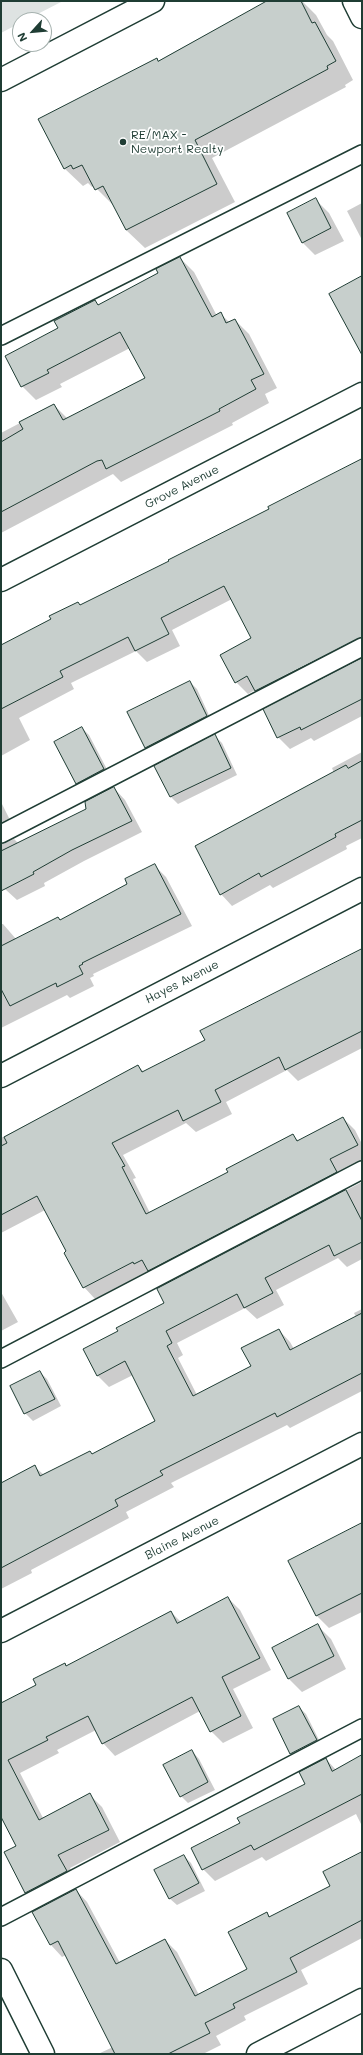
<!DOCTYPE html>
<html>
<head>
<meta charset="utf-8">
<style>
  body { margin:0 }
  #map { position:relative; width:363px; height:2055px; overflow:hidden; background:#fff; font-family:Mali,sans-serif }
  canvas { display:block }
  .frame { position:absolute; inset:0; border:2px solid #1f3d34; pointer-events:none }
  .north { position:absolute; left:12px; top:12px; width:40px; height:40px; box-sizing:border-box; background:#fff; border:1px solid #a5b1ae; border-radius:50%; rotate:243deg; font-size:11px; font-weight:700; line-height:16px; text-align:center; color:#1f3d34 }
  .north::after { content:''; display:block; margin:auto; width:14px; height:18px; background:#1f3d34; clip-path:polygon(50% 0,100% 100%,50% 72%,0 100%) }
</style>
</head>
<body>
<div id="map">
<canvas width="363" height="2055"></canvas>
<div class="frame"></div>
<div class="north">N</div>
</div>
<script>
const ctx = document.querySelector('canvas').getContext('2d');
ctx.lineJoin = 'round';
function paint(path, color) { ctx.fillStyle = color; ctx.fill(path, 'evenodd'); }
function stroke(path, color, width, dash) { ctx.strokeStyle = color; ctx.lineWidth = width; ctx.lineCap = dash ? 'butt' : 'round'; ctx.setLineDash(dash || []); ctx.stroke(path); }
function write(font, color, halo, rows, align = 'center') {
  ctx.font = font + ' Mali,sans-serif'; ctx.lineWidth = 3.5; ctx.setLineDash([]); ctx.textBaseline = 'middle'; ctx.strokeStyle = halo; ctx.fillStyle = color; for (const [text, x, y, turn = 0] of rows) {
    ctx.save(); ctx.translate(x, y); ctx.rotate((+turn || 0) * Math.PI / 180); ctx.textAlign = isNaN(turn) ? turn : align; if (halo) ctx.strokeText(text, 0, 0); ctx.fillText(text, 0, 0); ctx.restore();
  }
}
const green = new Path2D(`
  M1 1H63L26 20H20V23L1 33Z`);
const shadow = new Path2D(`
  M274 1H302L316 15 327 35 333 41 353 80 345 85 346 87 212 158 235 202 145 248 126 230 115 207 94 186 92 187 88 183 83 186 64 168 157 60 159 62 223 28 222 26 260 6Z
  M316 200 329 213 344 241 315 255 302 242Z
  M362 203V240L347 211Z
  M180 258 194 272 217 316 221 314 230 323 235 320 249 334 277 388 265 394 269 403 232 423 233 425 121 482 113 474 111 475 1 533V433L54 405 68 419 147 379 130 348 60 384 62 387 36 400 22 386 59 329 95 301 99 306 160 274Z
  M362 459V653L267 702 255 690 248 694 236 682 253 639 232 599 172 630 180 646 147 662 136 651 71 683 74 689 19 718 30 740 1 756V652L81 606 170 562Z
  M362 659V716L314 741 311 738 290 749 278 737Z
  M190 682 197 689 213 724 153 755 146 748Z
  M82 728 89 735 111 777 84 791 76 784Z
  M215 736 222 743 237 775 178 804 171 797 156 766Z
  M362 752V838L346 846 347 849 273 888 270 885 232 906 221 894 334 773 332 768Z
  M114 788 125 800 142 832 84 861 44 883 45 886 17 900 5 889 1 881V802L16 832 8 837 3 844 14 839 18 843 87 809Z
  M154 865 166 877 192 926 93 974 94 976 90 978 94 986 70 998 67 995 1 1028V924H3L16 939 60 921 129 885Z
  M362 950V1048L298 1081 287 1070 226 1102 232 1114 196 1132 186 1123 123 1155 136 1178 133 1179 150 1213 229 1172 292 1135 299 1141 343 1118 355 1130 362 1144V1176L147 1275 145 1273 95 1299 84 1287 68 1252 45 1210 1 1233V1138L138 1066 144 1072 206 1040Z
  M362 1182V1259L347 1267 338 1258 276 1290 284 1305 257 1319 245 1308 177 1343 183 1355 178 1358 197 1395 252 1366 279 1330 290 1342 294 1349 356 1317 354 1313 362 1309V1391L290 1428 287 1425 171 1483 174 1487 126 1512 129 1518 31 1570 32 1573 1 1589V1484L35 1467 44 1475 92 1455 156 1421 133 1375 109 1387 98 1376 84 1350 119 1332 166 1303 158 1289Z
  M1 1292 18 1322 1 1331Z
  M40 1372 47 1379 61 1406 33 1421 25 1413 12 1387Z
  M362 1524V1612L329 1628 317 1616 289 1562Z
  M228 1598 240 1610 271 1670 233 1689 253 1728 223 1743 211 1731 200 1711 115 1756 103 1743 96 1730 57 1750 59 1753 20 1773 43 1818 90 1795 102 1807 120 1842 70 1868 78 1884 38 1904 26 1892 17 1847 1 1815V1704L37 1685 64 1664 67 1667 171 1612 181 1622Z
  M318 1626 331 1639 346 1669 302 1692 289 1679 274 1648Z
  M299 1707 306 1714 323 1748 298 1761 291 1754 274 1720Z
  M192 1751 199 1759 215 1790 188 1803 181 1796Z
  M362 1756V1826L356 1814 266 1861 262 1857 215 1881 203 1869 241 1824 307 1784 326 1759 336 1770Z
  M362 1853V1938L301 1970 308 1984 244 2016 246 2020 216 2036 221 2045 203 2054H98L113 2047 66 1955 62 1957 51 1945 34 1912 76 1890 87 1902 120 1963 165 1940 177 1952 199 1995 248 1969 267 1913 271 1918 332 1887Z
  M184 1856 191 1863 205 1891 177 1905 169 1898Z`);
const building = new Path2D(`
  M267 1H301L312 23 315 22 336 61 327 66 328 69 195 140 217 184 126 230 103 186 95 190 82 165 73 169 71 165 64 169 38 119 157 58 158 61Z
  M316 198 331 228 302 243 287 213Z
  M180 257 212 317 221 312 226 323 235 319 264 374 251 380 256 389 219 409 220 411 106 469 102 460 97 461 1 512V442L23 429 19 422 54 404 63 420 145 378 120 332 47 370 49 373 21 387 5 356 58 328 54 321 95 300 98 305 158 273 156 269Z
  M362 276V355L329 294Z
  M362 459V637L255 691 247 676 235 683 220 655 251 638 224 586 161 618 169 634 135 651 128 637 60 671 63 677 1 709V645L51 619 49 616 78 602 80 605 169 561 168 560 269 509 268 507Z
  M362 658V699L301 730 300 727 277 738 263 709Z
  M190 681 207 716 145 748 127 712Z
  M82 727 104 769 76 784 54 742Z
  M215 734 231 768 170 797 154 766Z
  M362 761V820L335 834 336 837 261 877 259 873 220 895 195 846 346 765 348 768Z
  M114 787 132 821 72 850 33 872 34 874 1 891V851L86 809 85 802Z
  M155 864 181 914 82 963 83 964 79 966 83 974 57 987 56 983 10 1006 1 989V946L58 917 60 920 127 884 125 879Z
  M362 949V1031L285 1070 279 1057 215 1090 221 1102 183 1121 178 1110 112 1143 125 1166 122 1167 146 1214 228 1172 226 1169 293 1134 297 1141 343 1117 358 1145 330 1159 337 1172 148 1271 142 1260 134 1264 133 1262 83 1288 64 1253 66 1251 37 1196 1 1215V1146L7 1143 4 1137 138 1065 142 1072 205 1040 200 1031Z
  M346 1190 362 1221V1242L334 1256 329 1245 265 1278 273 1293 244 1308 237 1294 166 1331 172 1343 167 1346 193 1396 251 1366 241 1348 279 1329 290 1350 362 1313V1373L277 1417 275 1413 160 1471 163 1475 115 1500 118 1506 1 1568V1483L35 1465 40 1476 90 1451 92 1454 155 1421 125 1361 97 1376 83 1349 118 1331 116 1328 164 1303 157 1289Z
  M40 1371 55 1399 24 1414 10 1386Z
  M362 1523V1593L316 1616 288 1561Z
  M228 1597 260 1658 222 1677 241 1716 210 1732 192 1697 102 1744 88 1716 46 1737 48 1740 8 1760 39 1820 90 1793 109 1830 58 1855 67 1871 25 1893 4 1852 16 1846 1 1817V1703L36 1685 33 1679 65 1663 66 1666 171 1611 177 1623Z
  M318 1624 334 1656 288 1679 272 1648Z
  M299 1706 317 1740 290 1754 273 1719Z
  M192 1750 208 1782 180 1797 163 1765Z
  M362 1755V1794L254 1850 251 1845 202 1870 191 1848 240 1823 237 1818 305 1784 299 1772 326 1758 332 1771Z
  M362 1852V1920L290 1958 297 1972 233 2004 235 2008 205 2023 210 2033 168 2054H115L58 1941 50 1945 32 1912 76 1889 116 1964 165 1939 195 1996 247 1969 228 1932 267 1912 269 1917 330 1886 323 1872Z
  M184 1855 199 1883 169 1899 154 1870Z`);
const service = new Path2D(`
  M1 336 362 154
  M1 834 362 647
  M1 1359 362 1170
  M1 1917 362 1728`);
const minor = new Path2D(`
  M354 1 362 17
  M1 580 362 394
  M1 1076 362 889
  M1 1631 362 1444
  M258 2054 362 2000`);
const tertiary = new Path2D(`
  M1 80 153 1
  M1 1970 43 2054`);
const markers = [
  [123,142,4,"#1f3d34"]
];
const poiNames = [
  ["RE/MAX -",131,135],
  ["Newport Realty",131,149]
];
const streetNames = [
  ["Grove Avenue",182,487,-27],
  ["Hayes Avenue",182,982,-27],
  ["Blaine Avenue",182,1538,-27]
];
paint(green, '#dee3e2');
paint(shadow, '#0003');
paint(building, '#c7cfcc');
stroke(building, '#1f3d34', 1);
stroke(service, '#1f3d34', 20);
stroke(minor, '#1f3d34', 25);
stroke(tertiary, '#1f3d34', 25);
stroke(service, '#fff', 17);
stroke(minor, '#fff', 22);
stroke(tertiary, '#fff', 22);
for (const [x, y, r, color] of markers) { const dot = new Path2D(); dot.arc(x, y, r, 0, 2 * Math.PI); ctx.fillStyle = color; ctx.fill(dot); stroke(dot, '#fff', 1.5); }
write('12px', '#1f3d34', '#fff', poiNames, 'left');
write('12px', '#1f3d34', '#fff', streetNames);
</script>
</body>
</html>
